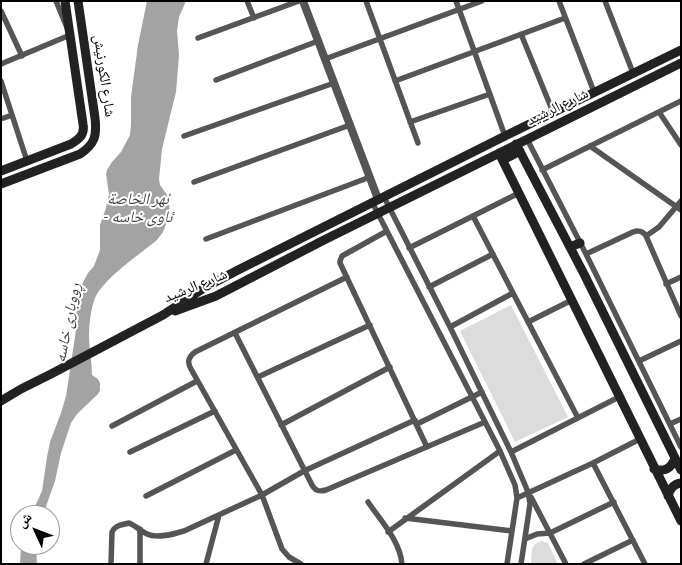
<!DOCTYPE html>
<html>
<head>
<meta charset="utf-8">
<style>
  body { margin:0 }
  #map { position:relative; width:682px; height:565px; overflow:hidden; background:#fff; font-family:"Source Sans 3","Noto Naskh Arabic",sans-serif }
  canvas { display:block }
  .frame { position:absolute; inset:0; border:2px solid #000; pointer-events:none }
  .north { position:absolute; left:10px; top:505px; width:50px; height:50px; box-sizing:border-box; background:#fff; border:1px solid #999; border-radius:50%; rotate:313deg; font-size:14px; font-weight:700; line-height:20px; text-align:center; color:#000 }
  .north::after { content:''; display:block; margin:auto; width:18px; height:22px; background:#000; clip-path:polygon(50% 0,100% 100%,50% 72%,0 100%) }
</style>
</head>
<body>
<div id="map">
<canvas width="682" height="565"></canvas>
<div class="frame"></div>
<div class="north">ش</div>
</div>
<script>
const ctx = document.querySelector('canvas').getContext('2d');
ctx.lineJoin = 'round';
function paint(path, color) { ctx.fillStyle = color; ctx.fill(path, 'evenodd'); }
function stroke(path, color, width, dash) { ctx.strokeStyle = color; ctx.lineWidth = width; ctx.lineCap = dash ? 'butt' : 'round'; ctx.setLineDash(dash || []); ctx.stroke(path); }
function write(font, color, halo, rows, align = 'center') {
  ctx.font = font + ' "Source Sans 3","Noto Naskh Arabic",sans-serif'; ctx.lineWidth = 4; ctx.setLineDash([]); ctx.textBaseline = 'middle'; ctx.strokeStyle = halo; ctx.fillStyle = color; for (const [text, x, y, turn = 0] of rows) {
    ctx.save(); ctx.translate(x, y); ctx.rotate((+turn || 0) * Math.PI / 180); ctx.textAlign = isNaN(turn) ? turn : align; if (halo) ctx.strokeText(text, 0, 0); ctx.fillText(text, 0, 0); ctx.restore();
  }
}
const green = new Path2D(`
  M511 305 568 417 515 442 460 331Z
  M541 541 548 543 558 564H531C532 554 530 544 541 541Z`);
const water = new Path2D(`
  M147 1H186L179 17 177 31 179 55 176 92 162 149 159 179 160 185 168 196 169 203 170 214 163 232 157 240C140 254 104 278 95 298 91 308 89 324 89 336 89 349 92 362 92 375L98 379 100 383V390L98 394 77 414 71 423 61 453 55 481 43 515H31L42 491 47 457 50 442 61 413 66 396 76 330 77 296 80 288 88 273 94 266 100 250V225L106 208 109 194 106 174 107 170 112 162 121 152 130 135 131 125V97L138 45Z
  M21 545H36L37 564H20Z`);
const minor = new Path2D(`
  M247 1 254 18
  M366 1 418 143
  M456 1 505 136
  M559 1 594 92
  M605 1 633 73
  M1 11 22 56
  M521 34 553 112
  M198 38 299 1
  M325 59 482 1
  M1 64 70 35 56 1
  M216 80 318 41
  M1 81 27 161
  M395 81 565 18
  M659 112 681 145
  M1 119 12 115
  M410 122 490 94
  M184 136 334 83
  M527 139 586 254 681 447
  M590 146 681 210
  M542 170 681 101
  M194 182 350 125
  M384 197 450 327 511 452 528 492 530 503 529 511 521 564
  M372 202 500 451 515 485 517 498 507 564
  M473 216 578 418
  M387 231 342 256 340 261V263L427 447
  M646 236 659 227 681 201
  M206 239 370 177
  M409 248 519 193
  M586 254 633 232C638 230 643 231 646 236L681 316
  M666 284 681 277
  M429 287 493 254
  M528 322 572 300
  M450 327 513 293
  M235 333 312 485C315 491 319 492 326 490L485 422
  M639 361 681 341
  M258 377 370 325
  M417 424 482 392
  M670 424 681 419
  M281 425 390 367
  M112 426 197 381
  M130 452 215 411
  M511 452 619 397
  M593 463 645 564
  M146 496 236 450
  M531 497 566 564
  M517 498 593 463 640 439
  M368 502C381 521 400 541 402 564
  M405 518 512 531
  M140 529V564
  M388 532 500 451
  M525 539 537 534 550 533 614 502
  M111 564 112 532C115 525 122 525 129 523 136 526 141 531 147 534 157 539 174 534 184 531L262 495 304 471 415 420
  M206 564 219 515
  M301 564 289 557 282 549 262 495 191 369C187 362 188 357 195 352L347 277
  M584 564 633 540`);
const tertiary = new Path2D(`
  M303 1 378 199`);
const secondary = new Path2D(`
  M516 144 584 274 681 470
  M499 153 681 521
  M503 160 520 151
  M1 171 71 144C79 139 85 135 83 124L65 1
  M1 184 80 154C95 144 97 136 95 118L78 1
  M570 247 580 243
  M175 311 216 296 324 240 681 63
  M1 401 21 389 51 374 163 315 204 288 238 270 505 136 681 50
  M654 469C664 472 671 469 675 458
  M668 496C670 489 673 484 681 483`);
const streetNames = [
  ["شارع الكورنيش",103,76,82],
  ["شارع الرشيد",558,108,-26],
  ["شارع الرشيد",196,287,-22]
];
const waterNames = [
  ["نهر الخاصة",138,200],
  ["- ئاوی خاسە",138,218],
  ["ڕووباری خاسە",69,323,-79]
];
paint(green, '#dcdcdc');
paint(water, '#a3a3a3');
stroke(minor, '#555', 5.5);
stroke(tertiary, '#555', 8);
stroke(secondary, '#222', 9);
write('15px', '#000', '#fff', streetNames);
write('italic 16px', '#444', '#fff', waterNames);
</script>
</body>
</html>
